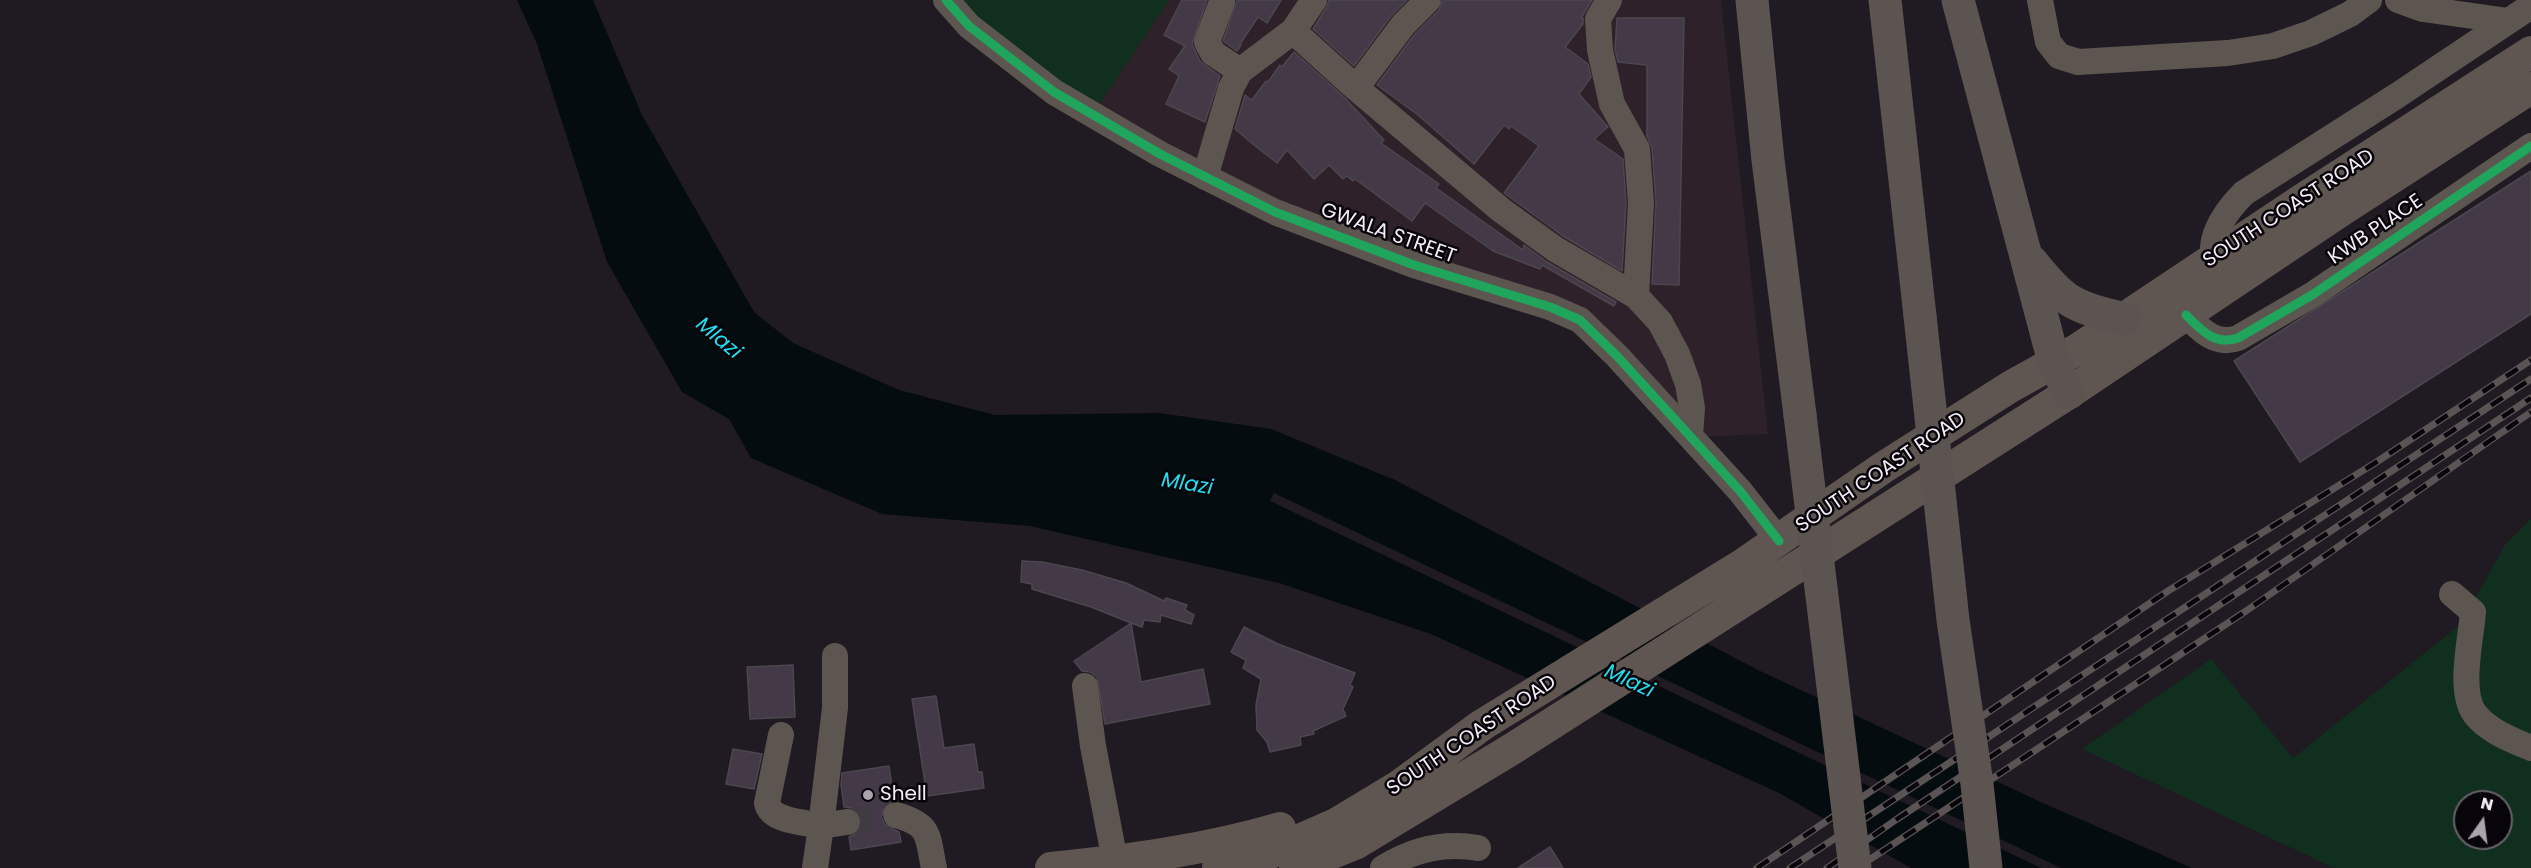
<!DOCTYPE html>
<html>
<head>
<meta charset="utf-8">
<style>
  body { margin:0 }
  #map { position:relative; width:2531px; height:868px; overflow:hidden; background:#201a22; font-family:Poppins,sans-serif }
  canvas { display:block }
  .north { position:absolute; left:2453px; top:790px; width:60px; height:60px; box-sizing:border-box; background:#08050a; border:2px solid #666269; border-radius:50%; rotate:14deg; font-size:16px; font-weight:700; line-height:24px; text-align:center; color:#f4eef8 }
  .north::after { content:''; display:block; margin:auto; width:21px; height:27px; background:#aaa4ad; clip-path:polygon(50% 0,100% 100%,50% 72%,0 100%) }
</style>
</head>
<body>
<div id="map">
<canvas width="2531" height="868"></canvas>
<div class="north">N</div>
</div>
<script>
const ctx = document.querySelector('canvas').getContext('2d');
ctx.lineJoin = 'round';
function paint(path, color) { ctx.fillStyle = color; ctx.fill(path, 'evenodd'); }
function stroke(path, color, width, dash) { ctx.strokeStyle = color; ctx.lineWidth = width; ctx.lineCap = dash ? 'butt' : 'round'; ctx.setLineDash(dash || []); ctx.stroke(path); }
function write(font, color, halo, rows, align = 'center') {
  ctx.font = font + ' Poppins,sans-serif'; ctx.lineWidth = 5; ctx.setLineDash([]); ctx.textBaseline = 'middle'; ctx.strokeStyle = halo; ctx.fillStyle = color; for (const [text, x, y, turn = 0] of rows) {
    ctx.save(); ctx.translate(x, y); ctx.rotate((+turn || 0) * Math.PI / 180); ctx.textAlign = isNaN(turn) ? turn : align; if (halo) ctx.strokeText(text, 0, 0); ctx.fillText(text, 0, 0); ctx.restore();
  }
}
const industrial = new Path2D(`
  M1169 0H1721L1768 434 1692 437 1580 320 1415 264 1093 114Z`);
const green = new Path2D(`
  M947 0H1169L1093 114Z
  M2531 519V868H2334L2082 749 2211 659 2293 758 2461 624 2505 545ZM2465 802H2501V838H2465Z`);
const water = new Path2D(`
  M517 0H593L642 115 754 312 793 343 899 390 995 415 1159 413 1271 429 1395 480 1758 670 2043 803 2192 868H2061L1274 493 1270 501 2041 868H1911L1779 793 1431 634 1279 583 1030 526 882 514 751 458 729 419 682 392 607 262 537 44Z`);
const building = new Path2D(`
  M1182 0H1207L1192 44 1200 61 1220 76 1205 122 1166 104 1179 76 1169 69 1185 46 1164 35Z
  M1237 0H1281L1267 23 1258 17 1240 44 1241 45 1237 51 1223 41Z
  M1329 0H1407L1391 16 1354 66 1313 29 1326 8Z
  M1443 0H1592L1581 18H1583V24L1565 47 1588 64 1591 77 1579 94 1608 127 1594 139 1623 159 1626 203 1622 271 1563 236 1504 193 1539 146 1511 126 1509 129 1504 125 1474 164 1418 115 1377 85 1414 35 1439 10Z
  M1617 18H1684L1679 285 1652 284 1656 202 1652 148 1647 136V65L1618 62 1615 49Z
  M1294 52 1342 95 1384 140 1381 143 1439 184 1436 188 1523 250 1524 245 1547 262 1616 302 1614 306 1542 265 1540 269 1493 251 1425 203 1412 221 1355 179 1353 181 1347 176 1343 179 1329 165 1314 179 1287 150 1277 163 1254 145 1235 129 1245 95 1252 100 1266 81 1268 82 1280 65 1282 67Z
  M2531 171V314L2300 462 2234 361Z
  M1022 561 1042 562 1082 570 1126 583 1164 601 1166 598 1187 605 1185 610 1194 615 1191 624 1161 615 1160 622 1144 620 1142 627 1131 623 1141 682 1203 669 1210 704 1105 724 1097 677 1090 672 1082 671 1074 661 1131 623 1091 607 1032 589V584L1021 582Z
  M1244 627 1278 644 1355 673 1350 685 1353 687 1343 709 1346 716 1313 731 1314 734 1300 737 1301 745 1270 752 1267 742 1257 730 1256 705 1261 679 1243 668 1246 660 1231 652Z
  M793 665 795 717 750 719 747 667Z
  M936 696 944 748 974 744 978 772H982L984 788 927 796 912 699Z
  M733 749 762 754 754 789 726 784Z
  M889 766 894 800 886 804 881 817 885 825 899 832 901 842 851 850 849 837 857 833 862 820 858 812 852 808 844 807 841 785 842 773Z
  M1550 847 1563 868H1518Z`);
const minorTunnel = new Path2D(`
  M847 822 896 815`);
const minor = new Path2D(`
  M946 0 969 26 1054 92 1160 154 1275 212 1414 265 1550 307 1580 320 1617 356 1740 491 1779 541
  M1609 0 1598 19 1600 50 1612 104 1637 149 1641 203 1636 296
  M2040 0 2048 42 2059 56 2078 62 2228 53 2273 46 2311 33 2350 14 2369 0
  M2398 0 2423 9 2508 21
  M1222 2 1207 42 1213 53 1240 71
  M1293 31 1356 88 1501 210 1555 249 1636 296 1660 322 1677 354 1688 384 1692 408 1690 436
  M1356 88 1403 25 1428 0
  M1205 177 1231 88 1240 71 1293 31 1314 0
  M2218 271C2203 243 2224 213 2244 193L2398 95 2531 6
  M2186 315C2201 330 2215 346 2238 338L2312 295 2531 146
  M2452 594 2473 612C2471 639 2458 692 2475 714 2488 731 2512 740 2531 748
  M1085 686 1093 746 1115 861
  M781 735 767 803C771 822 805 822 821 826L835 708V656
  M896 815C932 825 927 836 934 868
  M815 868 821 826 847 822
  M1383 868C1412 850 1444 842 1478 848`);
const major = new Path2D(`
  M1051 868C1129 860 1205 850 1280 828
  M1218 868 1270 853 1336 824 1399 786 1482 725 1745 563 1884 467 2010 387 2078 349 2303 199 2531 52
  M1295 868 1355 844 1512 749 2069 393 2342 210 2531 88`);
const highway = new Path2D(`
  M1752 0 1768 160 1800 415
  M1885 0 1920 316
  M1958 0 2054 362 2069 393
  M2031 261C2066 304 2072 306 2125 319`);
const rail = new Path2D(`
  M1757 868 2168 591 2375 463 2531 360
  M1790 868 2531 379
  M1827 868 1897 819 2531 398
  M1857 868 2246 611 2531 412`);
const highwayBridge = new Path2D(`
  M1920 316 1953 620 1977 784 1986 868
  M1800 415 1855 868`);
const cycleway = new Path2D(`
  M946 0 969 26 1054 92 1160 154 1275 212 1414 265 1550 307 1580 320 1617 356 1740 491 1779 541
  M2186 315C2201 330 2215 346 2238 338L2312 295 2531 146`);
const markers = [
  [868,795,6,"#aaa4ad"]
];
const streetNames = [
  ["SOUTH COAST ROAD",2289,209,-33],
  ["KWB PLACE",2376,230,-34],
  ["GWALA STREET",1388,234,20],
  ["SOUTH COAST ROAD",1881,473,-34],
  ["SOUTH COAST ROAD",1472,736,-34]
];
const poiNames = [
  ["Shell",880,795]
];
const waterNames = [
  ["Mlazi",718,339,40],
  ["Mlazi",1187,485,9],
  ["Mlazi",1629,682,25]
];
paint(industrial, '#2e2129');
paint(green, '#102f1f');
paint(water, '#040c0f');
paint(building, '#433947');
stroke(building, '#4c474e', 1.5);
stroke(minorTunnel, '#403a42', 26, [26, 13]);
stroke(minor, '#5d5650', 26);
stroke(major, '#605651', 32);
stroke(highway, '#5c5450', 33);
stroke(rail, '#5a5455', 7);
stroke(rail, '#08050a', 4.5, [14]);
stroke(highwayBridge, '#5c5450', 33);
stroke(cycleway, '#20a55d', 9);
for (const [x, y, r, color] of markers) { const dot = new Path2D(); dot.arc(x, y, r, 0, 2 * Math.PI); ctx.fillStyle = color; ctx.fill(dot); stroke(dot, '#08050a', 2); }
write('20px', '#f4eef8', '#08050a', streetNames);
write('20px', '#f4eef8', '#08050a', poiNames, 'left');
write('italic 21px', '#25ddef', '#08050a', waterNames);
</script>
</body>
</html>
